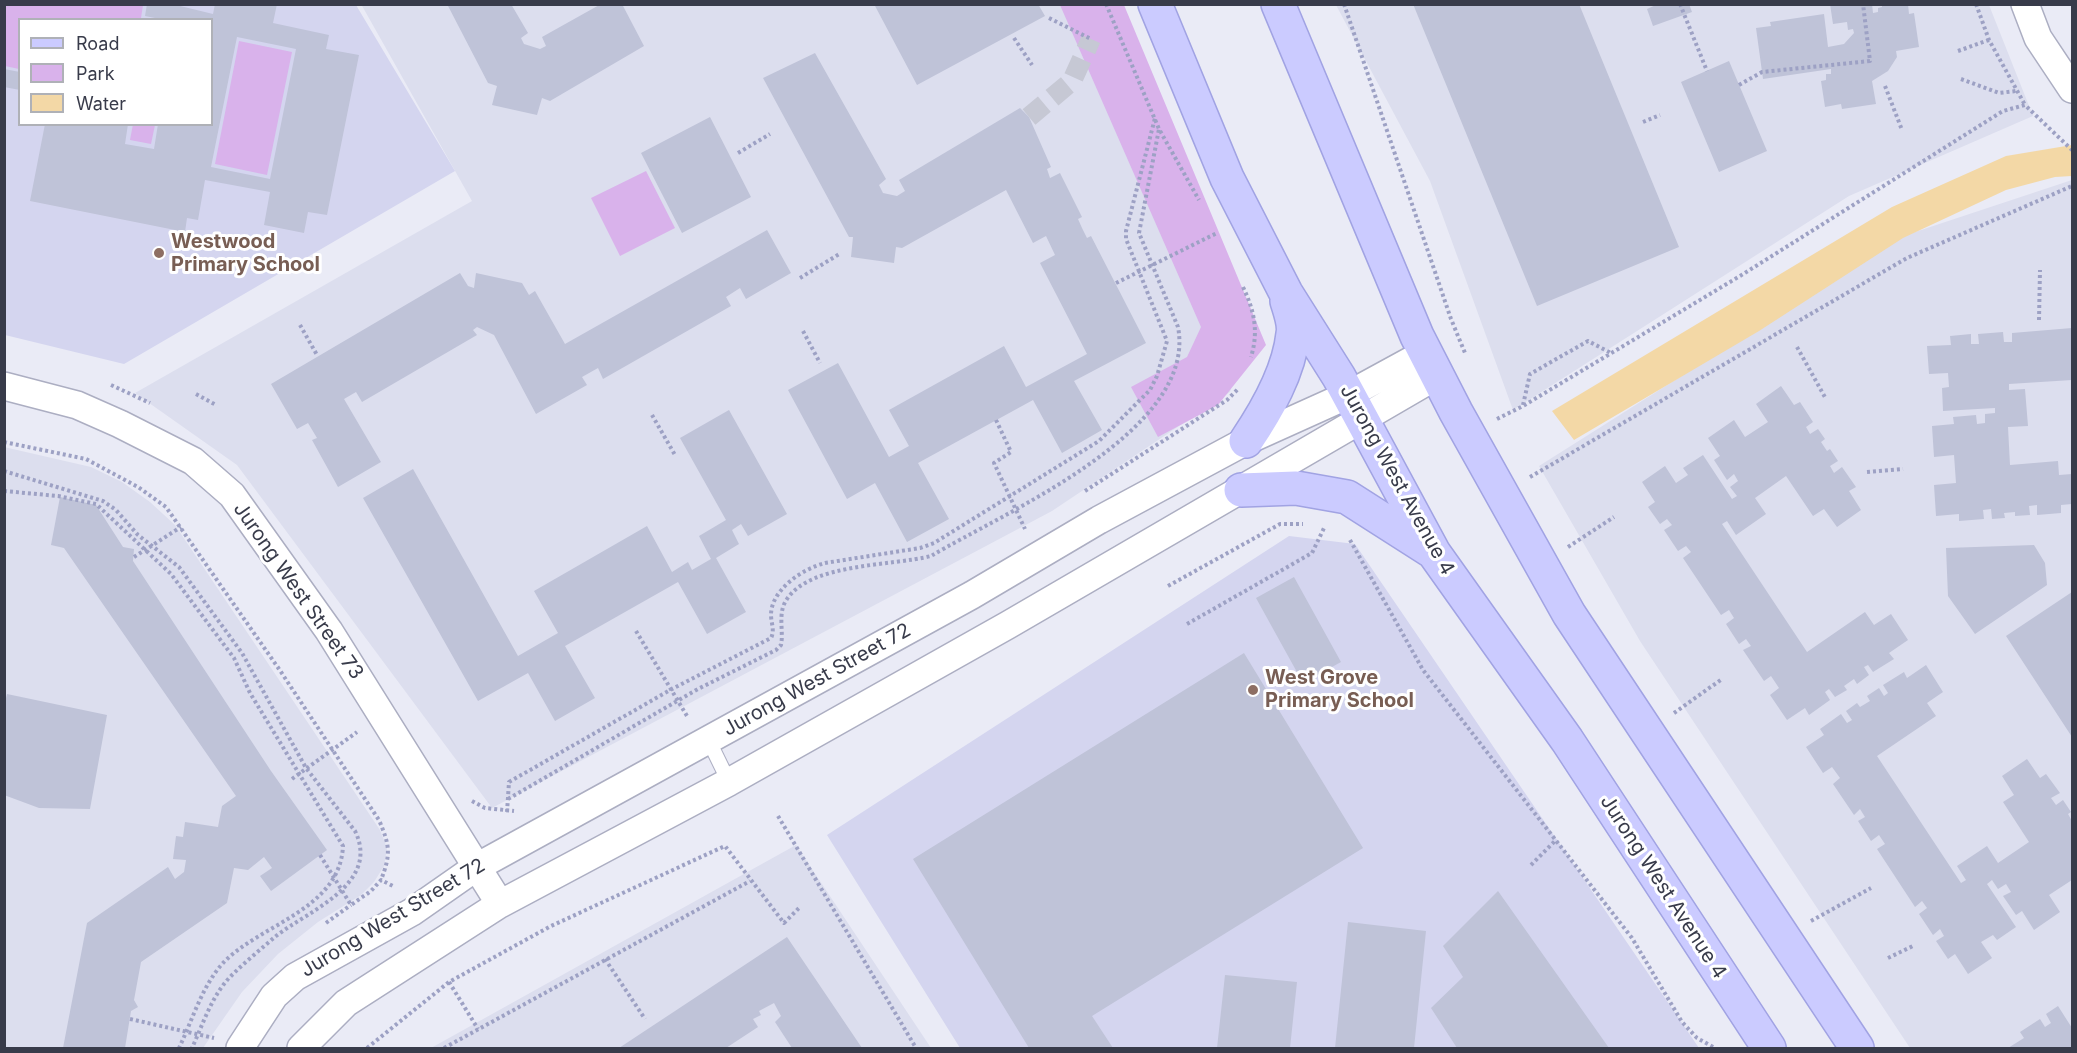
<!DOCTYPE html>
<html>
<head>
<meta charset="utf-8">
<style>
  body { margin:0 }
  #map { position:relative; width:2077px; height:1053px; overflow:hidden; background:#eaebf6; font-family:Inter,sans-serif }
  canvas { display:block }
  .frame { position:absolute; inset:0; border:6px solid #383b4a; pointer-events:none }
  .legend { position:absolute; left:18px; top:18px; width:195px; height:108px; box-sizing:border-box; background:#fff; border:2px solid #afb1b7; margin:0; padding:8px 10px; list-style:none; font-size:18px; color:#383b4a }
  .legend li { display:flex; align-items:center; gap:12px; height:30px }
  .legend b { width:30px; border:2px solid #afb1b7 }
</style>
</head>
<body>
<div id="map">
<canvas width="2077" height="1053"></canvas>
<div class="frame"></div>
<ul class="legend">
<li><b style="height:8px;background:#cbcbff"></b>Road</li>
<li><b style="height:16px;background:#d9b2eb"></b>Park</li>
<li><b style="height:16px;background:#f3d8a6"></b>Water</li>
</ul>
</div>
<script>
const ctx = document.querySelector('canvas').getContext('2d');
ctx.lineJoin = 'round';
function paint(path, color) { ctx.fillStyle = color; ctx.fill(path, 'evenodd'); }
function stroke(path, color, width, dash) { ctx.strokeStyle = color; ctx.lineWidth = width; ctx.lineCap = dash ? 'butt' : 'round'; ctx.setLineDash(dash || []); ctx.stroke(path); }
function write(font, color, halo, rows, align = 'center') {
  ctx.font = font + ' Inter,sans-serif'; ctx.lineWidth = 6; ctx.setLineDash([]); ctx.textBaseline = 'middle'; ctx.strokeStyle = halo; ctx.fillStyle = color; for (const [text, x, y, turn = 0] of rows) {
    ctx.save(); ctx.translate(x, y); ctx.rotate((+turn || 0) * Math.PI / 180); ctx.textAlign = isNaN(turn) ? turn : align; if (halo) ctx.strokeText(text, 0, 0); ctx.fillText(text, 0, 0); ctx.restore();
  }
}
const residential = new Path2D(`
  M361 4 1078 5 1244 342 1230 392 1052 511 492 808 237 465 135 393 472 201Z
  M1336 5H1989L2033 116 1849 196 1513 410 1430 181Z
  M2072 180V1048H1910L1640 641 1539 466 1903 236Z
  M4 447 91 467 122 482 150 502 175 525 380 830 387 848 384 866 374 882 361 895 318 922 278 954 242 992 203 1048H5Z
  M796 845 931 1048H431Z`);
const education = new Path2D(`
  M5 5H356L455 171 124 364 5 335ZM20 20H212V124H20Z
  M1289 536 1355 544 1699 1048H960L827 835Z`);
const green = new Path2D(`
  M4 5H143L141 18 145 19 20 20 19 69 5 66Z
  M1060 5H1124L1266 345 1218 405 1158 437 1131 387 1187 357 1201 327Z
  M239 41 292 52 267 175 215 164Z
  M133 124 155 125 151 144 130 140Z
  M646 171 675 228 620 256 591 198Z`);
const water = new Path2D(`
  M2072 145V176L2055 177 2006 190 1903 238 1759 331 1574 440 1552 411 1892 207 2006 156Z`);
const building = new Path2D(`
  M147 4H172L213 14 215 4H277L273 23 329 35 326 49 359 55 327 215 308 212 304 233 264 225 270 192 205 180 198 220 187 218 185 232 30 201 45 124H128L125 144 154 149 158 124H212V20H165L145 16ZM237 37 296 49 270 179 211 167Z
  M447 4H511L528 33 521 38 524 44 540 49 546 46 542 37 601 4H622L644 46 550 101 542 98 537 115 492 105 497 86 488 83Z
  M874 4H1038L1045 16 917 85Z
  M1413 4H1579L1679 247 1537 306Z
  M1658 4H1689L1692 12 1653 26 1647 9Z
  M1830 4H1872L1873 13 1878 12V8L1882 7V4H1908L1909 14 1914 13 1919 47 1896 51 1897 57 1888 71 1872 81 1876 104 1842 109 1841 104 1825 107 1821 81 1826 80V74H1831V69L1763 79 1756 28 1771 26 1770 22 1824 14 1828 47 1844 44 1854 33 1853 29 1848 30 1847 22 1833 24Z
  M815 53 886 179 879 185 883 193 897 196 905 191 899 180 1020 108 1029 117 1051 167 1047 169 1050 178 1060 173 1082 217 1078 219 1082 228 1087 238 1091 236 1146 343 1074 381 1102 430 1062 453 1033 400 918 463 949 519 907 542 875 483 847 499 788 390 838 363 889 457 909 446 889 410 1004 346 1026 387 1087 354 1040 263 1055 255 1046 236 1033 243 1006 190 902 248 896 247 894 263 851 257 853 237H849L763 78Z
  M1729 61 1767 151 1719 172 1681 82Z
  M4 69 20 72V90L4 87Z
  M710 117 751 197 682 233 641 153Z
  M767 230 791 273 746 299 740 288 726 297 731 306 603 379 598 368 582 377 587 385 536 414 494 335 477 327 473 330 477 335 362 402 356 392 344 399 381 462 338 487 312 440 317 438 308 423 297 429 271 384 460 273 468 286 474 288 476 273 522 283 529 295 535 291 565 344Z
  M2072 328V380L2009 384V390L2025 389 2028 426 2008 427 2010 465 2058 461 2059 475 2072 474V504L2061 505V513L2037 515V505L2029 506 2030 515 2015 516V512L2004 513 2005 518 1992 519 1991 509 1983 510 1984 519 1959 521V514L1936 516 1934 485 1956 483 1954 455 1934 457 1932 426 1954 424 1953 417 1976 415 1977 424 1985 423V414L1995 413V408L1943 411 1942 388 1949 387 1948 373 1929 374 1927 346 1951 345 1950 336 1971 334V344H1979L1978 334 2003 332 2004 342H2012V333Z
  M1781 386 1794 405 1800 402 1813 422 1806 427 1810 434 1818 429 1825 439 1821 442 1827 451 1830 449 1838 461 1830 466 1834 473 1842 467 1856 487 1849 491 1861 510 1837 527 1824 509 1813 516 1786 476 1755 498 1766 514 1736 535 1727 521 1722 524 1807 652 1865 612 1874 625 1891 614 1908 640 1889 653 1894 659 1873 672 1868 665 1864 667 1869 675 1857 684 1854 679 1844 686 1847 690 1835 697 1829 689 1825 692 1830 700 1809 715 1805 708 1787 720 1770 695 1779 688 1771 676 1764 681 1743 650 1751 646 1746 639 1739 644 1726 624 1734 618 1729 610 1721 615 1683 558 1691 552 1686 546 1678 551 1664 530 1672 525 1667 519 1660 524 1648 507 1655 502 1642 482 1665 466 1676 483 1688 475 1683 468 1703 455 1732 499 1737 496 1730 487 1738 481 1734 474 1727 480 1714 460 1720 456 1708 438 1734 420 1745 437 1768 422 1756 404Z
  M729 410 787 514 748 536 741 524 732 530 739 544 716 558 746 612 707 634 678 582 565 646 595 698 555 721 528 673 478 701 363 498 413 469 518 656 558 633 534 591 647 526 672 572 688 562 692 570 711 559 699 536 726 520 680 438Z
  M60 497 96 505 123 547 134 549 133 561 271 771 327 850 271 891 260 876 272 868 264 857 248 870 234 868 227 903 141 962 134 1000 138 1007 131 1011 125 1048H63L87 923 168 867 175 879 184 872 186 860 173 859 176 836 183 837 185 822 218 827 222 806 236 796 64 548 51 545Z
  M2034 545 2045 563 2047 585 1975 634 1948 596 1946 548Z
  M1294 577 1341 662 1303 683 1256 598Z
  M2072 592V737L2006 636Z
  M1244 653 1363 848 1092 1016 1113 1048H1029L913 859Z
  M1926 665 1943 692 1927 703 1936 716 1877 756 1961 883 1966 880 1957 866 1987 846 1998 863 2029 842 2003 802 2014 795 2002 776 2027 759 2040 778 2046 774 2060 793 2051 798 2056 805 2063 800 2071 812 2068 814 2072 821V880L2049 895 2060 912 2034 930 2022 911 2016 915 2003 896 2011 892 2006 884 1998 889 1992 880 1987 884 2016 927 1997 940 1993 935 1981 942 1992 958 1968 974 1955 954 1948 959 1936 941 1944 936 1940 929 1933 935 1919 914 1927 908 1922 901 1915 907 1877 849 1885 844 1879 835 1871 841 1858 821 1865 817 1860 809 1854 815 1833 784 1840 778 1832 767 1823 773 1806 747 1824 735 1820 729 1841 714 1847 723 1852 720 1846 711 1857 703 1860 707 1870 701 1867 696 1879 688 1884 696 1888 693 1883 685 1904 672 1907 678Z
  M7 694 107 715 90 809 39 808 4 795V706Z
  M1498 891 1609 1048H1457L1431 1008 1463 977 1443 946Z
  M1348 922 1426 931 1414 1048H1335Z
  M787 937 862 1048H792L775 1022 781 1016 774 1003 759 1011 761 1015 753 1019 758 1027 726 1048H619Z
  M1225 975 1297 982 1290 1048H1217Z
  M2058 1006 2072 1028V1048H2008L2024 1038 2020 1032 2040 1019 2045 1027 2051 1023 2046 1014Z`);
const pedestrianTunnel = new Path2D(`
  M1029 117 1072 81 1091 39`);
const path = new Path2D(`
  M1106 4 1159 129 1199 200
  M1344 4 1451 319 1465 353
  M1680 4 1707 71
  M1976 4 1989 40 2025 105
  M1049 18 1091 39
  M1014 38 1032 65
  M1958 51 1989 40
  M1961 79 1999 93 2016 91
  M1739 85 1762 72 1870 61 1863 4
  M1885 86 1902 130
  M1643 122 1660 115
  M738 153 770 134
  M800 278 841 253
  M1116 283 1217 233
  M1243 287C1254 310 1259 331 1251 357
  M2039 320 2040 270
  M300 325 317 355
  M803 331 820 363
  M1797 347 1826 399
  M111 385 150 403
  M196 394 216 405
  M1523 405 1530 374 1588 341 1611 353
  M652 415 675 455
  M1497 419 1523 406 1740 276 2003 111 2025 105 2072 150
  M996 420 1011 452 994 463 1025 529
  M4 442 86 459 138 487 166 507 279 669 379 820C390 846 391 854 381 880
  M4 471 103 501 116 510 138 535 179 567 242 653 306 768 355 831C381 884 308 911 276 936 261 949 245 962 231 976 212 995 203 1024 192 1048
  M1867 472 1903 469
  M1530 477 1907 258 2072 186
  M4 491 58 496 96 504 171 574 234 658 250 693 343 846C340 910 260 924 223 963 202 986 192 1021 179 1048
  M1085 491 1227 400 1238 389
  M1350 540 1423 670 1632 938 1682 1022 1697 1038 1715 1048
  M1568 547 1614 517
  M134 557 181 527
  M1168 586 1280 524H1303
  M1187 624 1312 553 1325 526
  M636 631 687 716
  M1674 713 1722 679
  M292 779 357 732
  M508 799 698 689 776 650 781 645C784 631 777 613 787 599 811 563 892 566 931 556 1003 513 1198 431 1178 327L1139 233 1159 129
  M472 801 485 808 514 811
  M507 812 509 782 672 689 771 638C775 630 771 623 771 615 771 590 802 569 825 563L920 548 934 543 1099 441 1150 390 1157 376 1167 341 1126 239V231L1155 118
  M778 816 916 1048
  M320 855 351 905 371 891 381 880 395 887
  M1531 865 1556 840
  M1811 921 1871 888
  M326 923 351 905
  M1888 958 1913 946
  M605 959 645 1019
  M449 982 478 1029
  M130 1019 214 1038
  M367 1048 449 982 551 926 725 846 784 923 799 908
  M444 1048 750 881`);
const service = new Path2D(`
  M708 739 729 782`);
const minor = new Path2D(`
  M2025 4 2038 38 2072 89
  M4 386 77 405 120 424 193 461 232 495 329 631 500 904
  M240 1048 274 996 295 977 412 912 475 868 972 595 1099 520 1246 441 1348 395 1425 353
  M301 1048 346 1003 500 904 729 782 1008 625 1436 376`);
const secondary = new Path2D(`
  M1155 4 1227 178 1286 293 1339 377 1434 553 1567 740 1769 1048
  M1278 4 1417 336 1456 412 1569 614 1857 1048
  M1246 441C1267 410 1289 372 1293 334 1295 324 1290 311 1287 301
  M1241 490 1296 488 1347 497 1430 550`);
const markers = [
  [159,253,6,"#8d6e63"],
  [1253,690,6,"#8d6e63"]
];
const educationNames = [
  ["Westwood",171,242],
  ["Primary School",171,265],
  ["West Grove",1265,678],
  ["Primary School",1265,701]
];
const streetNames = [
  ["Jurong West Avenue 4",1397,480,61],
  ["Jurong West Street 73",298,591,55],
  ["Jurong West Street 72",817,680,-29],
  ["Jurong West Avenue 4",1663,887,57],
  ["Jurong West Street 72",393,918,-31]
];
paint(residential, '#dcdeee');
paint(education, '#d4d5ef');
paint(green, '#d9b2eb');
paint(water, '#f3d8a6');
paint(building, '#bfc3d8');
stroke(pedestrianTunnel, '#c6c8d4', 20, [20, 10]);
stroke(service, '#acaec2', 16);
stroke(minor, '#acaec2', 30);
stroke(secondary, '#a1a3e3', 36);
stroke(path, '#9da1c4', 4, [3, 3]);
stroke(service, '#fff', 14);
stroke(minor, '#fff', 27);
stroke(secondary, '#cbcbff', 33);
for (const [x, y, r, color] of markers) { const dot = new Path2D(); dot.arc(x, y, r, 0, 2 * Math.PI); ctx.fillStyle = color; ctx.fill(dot); stroke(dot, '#fff', 2); }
write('bold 20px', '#785e54', '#fff', educationNames, 'left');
write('20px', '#383b4a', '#fff', streetNames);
</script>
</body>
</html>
